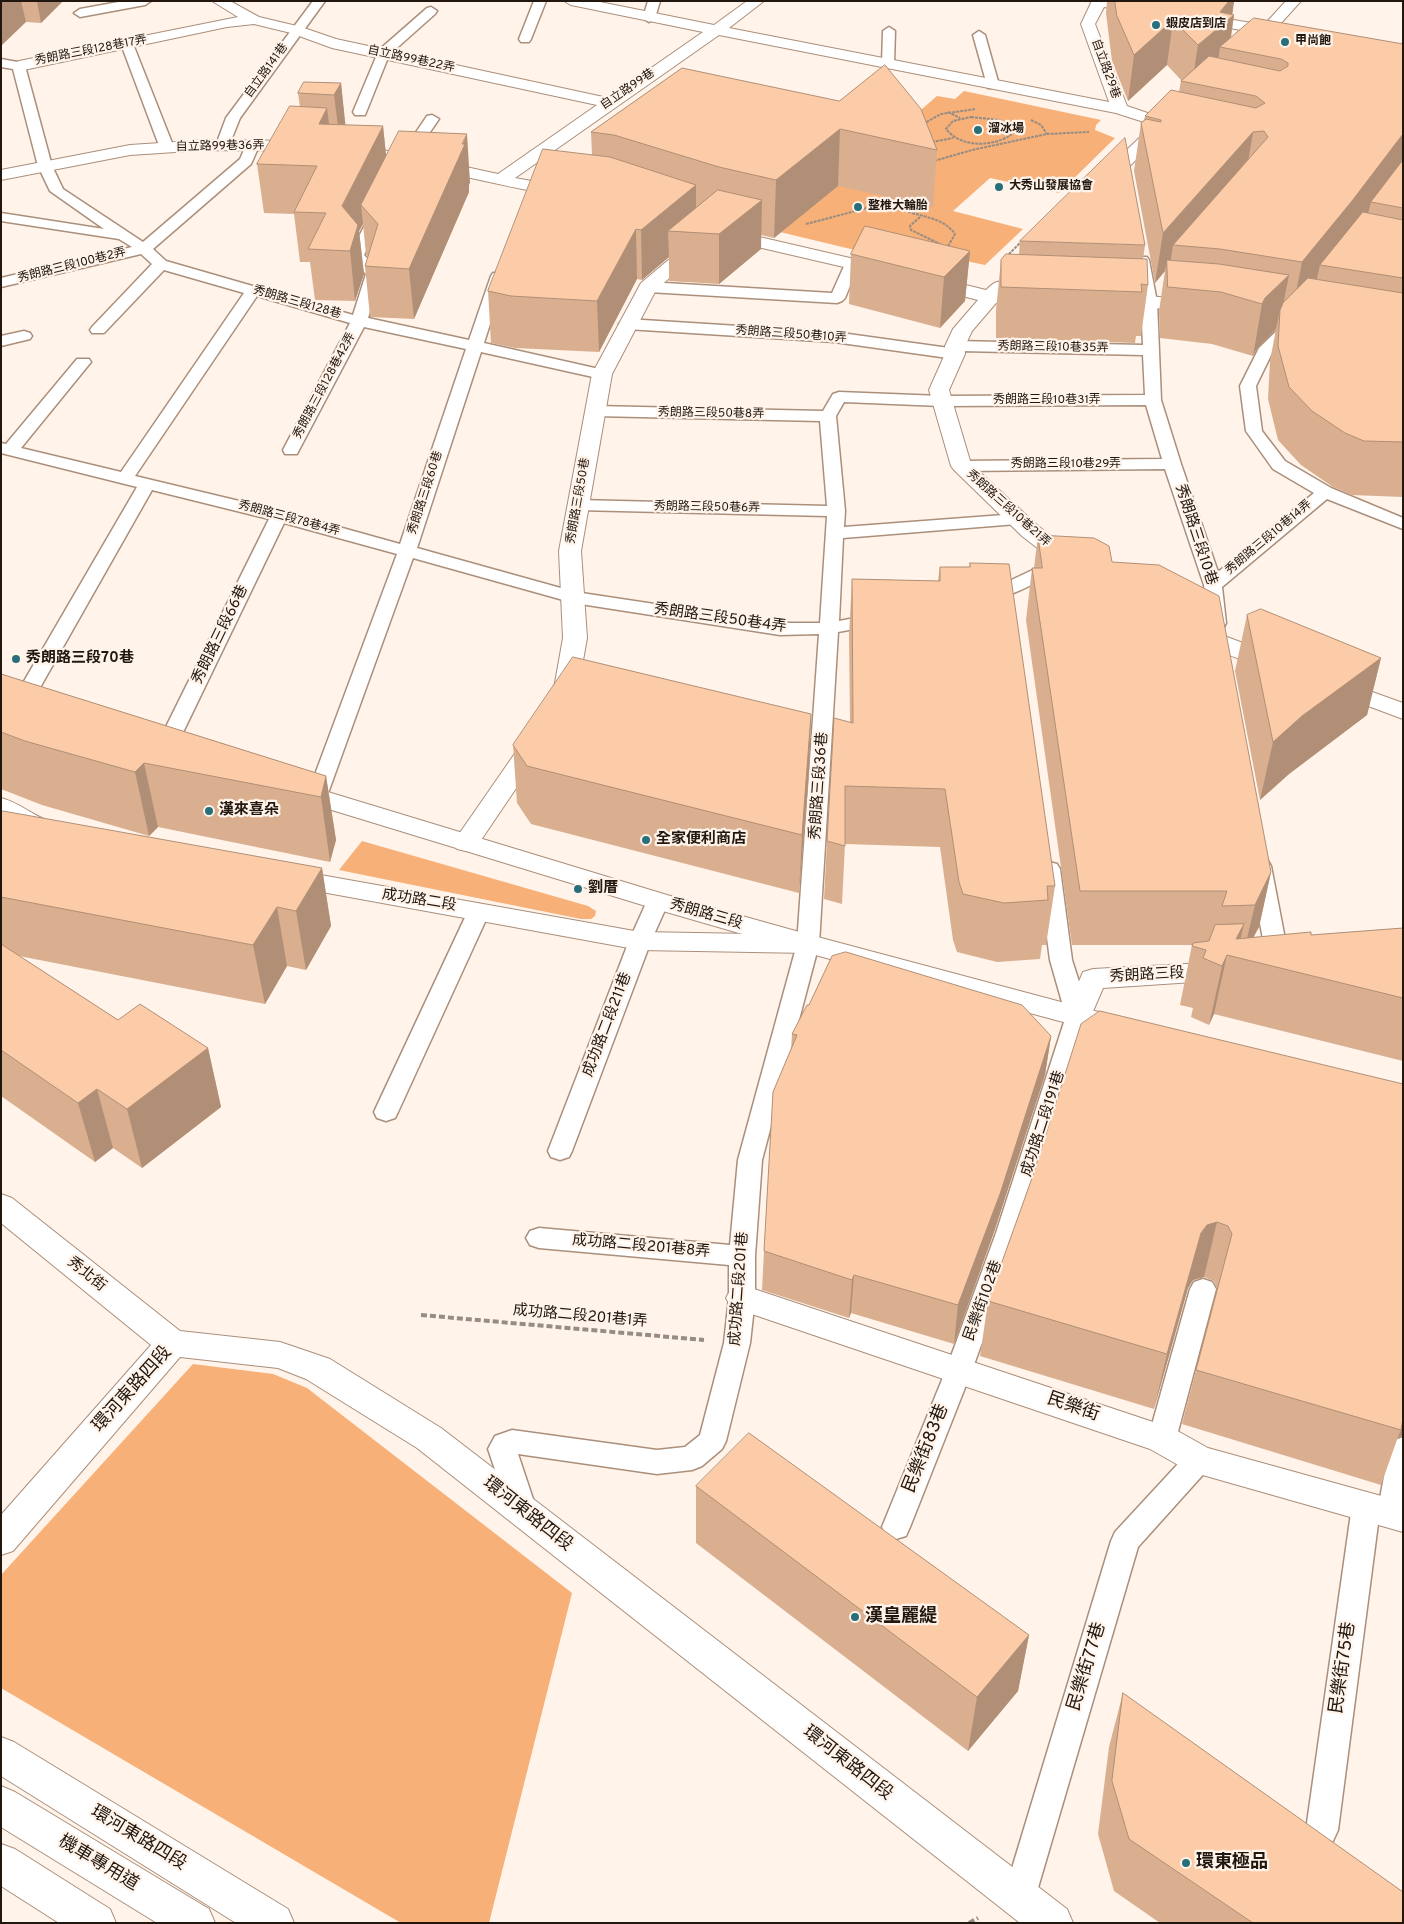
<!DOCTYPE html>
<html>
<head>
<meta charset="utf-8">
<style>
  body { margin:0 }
  #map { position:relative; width:1404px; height:1924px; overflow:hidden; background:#fff3ea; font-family:Overpass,sans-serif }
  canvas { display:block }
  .frame { position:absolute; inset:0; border:2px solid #21170f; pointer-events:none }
</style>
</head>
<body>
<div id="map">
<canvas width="1404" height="1924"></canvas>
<div class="frame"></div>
</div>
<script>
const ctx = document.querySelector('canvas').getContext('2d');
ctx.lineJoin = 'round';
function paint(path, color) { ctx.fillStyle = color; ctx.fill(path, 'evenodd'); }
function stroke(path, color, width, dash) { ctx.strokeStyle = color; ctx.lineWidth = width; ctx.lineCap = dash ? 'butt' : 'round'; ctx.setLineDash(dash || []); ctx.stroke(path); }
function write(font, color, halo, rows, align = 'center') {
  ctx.font = font + ' Overpass,"Noto Sans TC",sans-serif'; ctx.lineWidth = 4.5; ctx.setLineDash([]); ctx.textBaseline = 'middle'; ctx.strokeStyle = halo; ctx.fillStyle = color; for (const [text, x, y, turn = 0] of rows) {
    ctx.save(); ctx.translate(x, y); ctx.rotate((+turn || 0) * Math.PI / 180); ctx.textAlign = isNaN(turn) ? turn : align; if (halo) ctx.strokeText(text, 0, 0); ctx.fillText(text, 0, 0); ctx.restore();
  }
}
const green = new Path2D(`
  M964 91 1101 120 1096 125 1095 130 1115 138 1059 193 990 178 953 211 1023 229 985 265 966 261 938 270 755 226 915 115 937 96 955 99Z
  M362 841 588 906 596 911 595 916 591 919H581L339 870Z
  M193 1364 273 1374 307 1388 572 1593 489 1923H401L1 1688V1575Z`);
const pathFar1 = new Path2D(`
  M948 112 960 118
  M971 117 999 120 1012 130 1011 135C992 147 961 148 946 129L953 121Z
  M1031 120 1041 125 1047 134
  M923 124 941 114 976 109
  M932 142 953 138
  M934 161 972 150 1047 134 1089 132
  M894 196 890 202C910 219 939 212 955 234L947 248
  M920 217 910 226 911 230 940 244
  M806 224 890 202
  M1006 257 1023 240`);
const path = new Path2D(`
  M421 1315 704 1340
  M969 1923 978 1918`);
const lane = new Path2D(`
  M124 1H151L145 5 80 17 74 13 80 9Z
  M313 1H325L240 118 228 148H218L216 145 226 118Z
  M534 1H546L531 39 529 42H521L519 39Z
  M648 1H660L655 18 649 22 643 18Z
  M431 7 437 11 435 14 389 55 365 115H355L353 112 379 50 427 8Z
  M889 27 895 31 894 64 888 68 882 64 883 31Z
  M979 31 985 35 999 85 998 88H988L987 85 973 35Z
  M127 40 133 44 174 148 172 151H162L160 148 121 44Z
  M1 59 23 63 25 66 52 166 63 189 143 242 240 159 247 143H257L259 146 251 164 153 249 166 261 353 315 366 274 349 256 373 209H383L385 212 364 255 381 273 368 318 469 340 491 276 493 273H503L505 276 484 343 608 371 610 374 608 377 602 379 481 352 417 548 575 592 780 623H820L827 516 578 510 572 509 569 505 572 501 578 500 827 506 820 421 595 416 589 414 587 411 589 408 595 406 823 411 833 394 839 392 941 396 1145 395 1143 355 961 351 963 354 961 357 955 359 834 342 627 329 622 327 619 324 622 321 627 319 834 332 949 348 947 346 949 343 955 341 1143 345 1141 302 1135 260 1137 257H1147L1149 260 1157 302 1161 400 1181 464 1218 572 1314 493 1273 469 1246 431 1240 386 1259 348 1290 318H1300L1303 321 1272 353 1256 386 1262 431 1285 461 1331 488 1403 518V529L1327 499 1222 587 1226 623 1224 627 1217 629 1210 627 1208 623 1204 585 1165 469 961 471 955 470 952 466 955 462 961 461 1162 459 1146 405 941 406 844 402 836 416 845 511 844 527 1017 514 1023 515 1026 519 1023 523 1017 524 843 538 839 621 880 613 887 615 889 619 887 623 838 632 819 944 762 1160 755 1256V1298L750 1343 726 1441 722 1449 702 1466 692 1470 657 1474 518 1454 537 1511 533 1520 523 1523 513 1520 509 1511 488 1449 495 1436 512 1430 657 1450 685 1447 700 1435 724 1343 729 1298V1265L539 1248 530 1245 526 1238 530 1231 539 1228 730 1245 738 1160 797 944 819 634 780 635 574 603 413 558 327 796 324 801 317 802 310 801 307 796 397 554 284 523 173 753 170 757 163 759 156 757 153 753 269 519 152 490 29 707 26 711 19 713 12 711 9 707 137 487 1 453V443L6 444 77 359H89L91 362 21 448 121 472 244 293 164 270 104 333H92L90 330 92 327 152 264 141 254 1 287V278L132 247 119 239 1 221V213L104 229 50 191 38 166 13 69 1 67ZM257 296 350 323 283 450 285 454H297L299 450 364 327 466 349 400 544 285 512 135 476Z
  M432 115 439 119 413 157 411 160H401L399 157 427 116Z
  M852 260 857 261 859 264 845 298 842 301 837 303 648 292 643 290 640 287 643 284 648 282 832 293 845 264 847 261Z
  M24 331 30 333 32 336 30 339 1 346V336Z
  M1058 558 1064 559 1067 563 1064 567C1043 578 1002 605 978 599L976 595 978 591 1003 584Z
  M1260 859 1268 861 1271 866 1290 965 1287 970 1279 973 1271 970 1268 965 1249 866 1252 861Z
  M1049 862 1057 864 1060 869 1072 960 1090 1016 1022 1233 972 1370 910 1527 906 1536 896 1539 886 1536 882 1527 946 1370 996 1233 1066 1016 1050 960 1038 869 1041 864Z
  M658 894 666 896 669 901 651 941 572 1151 569 1157 560 1160 551 1157 548 1151 629 941 647 901 650 896Z
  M479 904 487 906 490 911 398 1112 395 1118 386 1121 377 1118 374 1112 468 911 471 906Z
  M1203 1279 1212 1282 1216 1289 1176 1439 1172 1447 1162 1451 1152 1447 1148 1439 1190 1289 1194 1282Z
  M1403 1437V1521L1392 1526 1382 1523 1379 1516 1338 1830 1333 1841 1322 1846 1311 1841 1306 1830 1352 1506 1356 1497 1366 1494 1376 1497 1379 1504 1389 1449 1393 1441Z
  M1199 1448 1209 1452 1213 1460 1209 1468 1138 1547 1035 1898 1031 1910 1019 1914 1007 1910 1003 1898 1111 1541 1115 1532 1189 1452Z`);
const street = new Path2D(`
  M212 1H230L259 17 301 27 336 39 608 98 703 32 571 5 564 1H595L714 25 747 1H764L729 28 1109 102 1081 24 1091 3 1090 1H1124L1149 6 1151 9 1149 12 1144 13 1104 7 1095 24 1127 106 1171 121 1173 124 1107 188H1095L1092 184 1095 180 1153 125 1116 113 719 35 515 178 571 188 574 192 571 196 565 197C492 185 422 164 348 155L342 154 340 150 342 146 348 145 402 153 498 174 597 105 332 48 291 33 254 24 227 27 19 71 14 69 11 66 14 63 19 61 238 17Z
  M1286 1H1301L1254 53H1244L1241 50 1257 33 1197 22 1192 21 1190 18 1192 15 1197 14 1264 25Z
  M206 140 305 141 311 142 313 146 311 150 305 151 206 150 130 155 1 180V170L130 145Z
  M725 229 893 268 896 272 893 276 887 277 719 238 716 234 719 230Z
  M697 240 703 241 706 245 656 290 612 374 581 551 587 638 577 694 573 699 565 701 557 699 553 694 563 638 559 551 592 374 641 283 691 241Z
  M929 276 986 290C993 283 996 280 1007 282L1009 286 1005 292 1042 294 1044 298 1042 302 1035 304 996 303 972 331 965 346V354L949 390 971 464 1038 526 1075 555 1078 560 1075 565 1067 567 1059 565 1022 536 954 470 951 466 929 390 945 354V346L953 329 978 300 923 286 920 282 923 278Z
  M1108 293 1197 300 1204 302 1206 306 1204 310 1197 312 1101 303 1099 299 1101 295Z
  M1195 622 1203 624 1227 637 1283 658 1287 663 1283 668 1275 670C1255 665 1194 645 1183 629L1187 624Z
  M1336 679 1403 703V719L1328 691 1324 686 1328 681Z
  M536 734 545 736 548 741 475 849 466 851 457 849 453 843 457 837 527 736Z
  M1 798C21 803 35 818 55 823L59 829 55 835C35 840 18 827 1 817Z
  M287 869 640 932 808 935 818 937 822 944 818 951 808 953 640 950 278 884 274 878 278 872Z
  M1224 962 1234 964 1238 971 1234 978 1224 980 1103 988 1088 1023 1078 1026 1068 1023 1064 1016 1083 972 1093 969Z
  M1 1194 12 1198 180 1331 280 1342 330 1359 441 1428 1067 1909 1073 1923H1020L417 1448 306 1379 278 1368 180 1357 13 1551 1 1555V1515L151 1345 1 1223Z
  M742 1285 1174 1429 1208 1448 1403 1502V1532L1199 1474 1187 1470 1150 1449 731 1307 726 1298 731 1289Z
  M1 1786 15 1792 209 1909 215 1923H157L1 1827Z`);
const secondary = new Path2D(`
  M295 782 667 895 810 935 1136 1022 1140 1029 1136 1036 1126 1039 808 953 649 907 286 796 282 790 286 784Z
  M1 1737 14 1742 288 1909 294 1923H236L1 1776Z`);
const highway = new Path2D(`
  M1 1844 15 1849 110 1909 116 1923H59L1 1886Z`);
const wall = new Path2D(`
  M1 1H63L41 23 26 22Z
  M1107 1H1234L1232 14 1234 15 1231 38 1403 44V497L1352 495 1333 487 1301 465 1278 440 1268 399 1270 361 1276 329 1256 350 1253 356 1212 344 1160 338 1159 311 1165 271 1155 283 1134 171 1141 123 1144 120 1145 116 1179 92 1181 80 1167 65 1128 101 1112 61 1106 13Z
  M682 68 937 150 933 207 838 186 774 238 761 235V249L719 284 669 281V257L642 280 637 279 599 352 515 348 491 343 488 291 592 155 591 132Z
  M341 83 345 125 383 126 386 156 470 182 469 185V192L414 319 370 317 365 266 368 256 366 255 363 224 359 231 364 274 355 301 315 300 310 262H300L294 214 264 213 257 164 300 107 298 93Z
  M1020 241 1145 245 1143 259 1148 285 1141 336H1136L1135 343 996 338V310L1001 260 1019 255Z
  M970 251 965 301 940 328 849 304 851 254Z
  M1038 535 1112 562 1271 872 1259 927 1253 937 1311 935 1403 928V1061L1214 1014 1209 1025 1191 1017 1193 1008 1180 1005 1192 945H1072L1026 620 1032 568H1034Z
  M970 563 1055 886 1046 945H1042L1040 959 997 962 957 952 953 940 940 847 845 844 842 904 824 899 827 841 850 722 849 635 852 579 938 581 940 567H969Z
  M1247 615 1381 658 1367 715 1289 774 1260 800 1235 671Z
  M1 674 326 776 336 840 330 862 158 827 149 836 42 805 1 789Z
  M811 714 809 771 799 893 531 824 517 803 513 745Z
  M1 813 322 868 331 926 306 970 287 966 265 1004 19 956 118 1020 208 1048 221 1107 142 1168 113 1148 95 1162 1 1096Z
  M792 1034 1051 1036 1045 1075 994 1232 954 1344 851 1313 849 1318 762 1290 764 1251 791 1050Z
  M1403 1084V1436L1398 1437 1381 1485 1182 1424 1217 1289 1214 1281 1204 1277 1193 1280 1188 1288 1154 1409 980 1356 988 1301Z
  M696 1486 1029 1635 1018 1691 968 1751 696 1543Z
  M1123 1693 1403 1923H1160L1114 1891 1098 1834 1109 1747Z`);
const shadedWall = new Path2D(`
  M3 1H21L26 22 1 46V2Z
  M37 1H63L41 23Z
  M1229 1H1234L1232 17 1234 15 1229 48 1220 47 1217 68 1192 83 1198 45 1220 12Z
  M1173 20 1167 65 1128 101 1134 55Z
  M341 83 346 130 340 142 334 95Z
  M327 108 333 155 319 124Z
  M383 126 388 174 361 205 363 224 359 231 364 274 355 301 350 250 342 206Z
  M840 129 838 186 774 238 776 180Z
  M1253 132 1245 180 1173 245 1170 265 1167 260 1165 271 1155 283 1163 233Z
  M467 134 470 182 469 185V192L414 319 409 269Z
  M1403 134V174L1371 202 1368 214 1320 265 1316 283 1292 313 1302 262Z
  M696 185V233L668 231 669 257 642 280 641 230Z
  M762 200 761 249 719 284V234Z
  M636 229 637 279 599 352 597 301Z
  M970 251 965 301 940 328 944 277Z
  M1289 275 1279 326 1280 310 1276 329 1256 350 1253 356 1262 304 1265 298Z
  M1381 658 1367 715 1289 774 1260 800 1273 742 1302 716Z
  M811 714 809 771 799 893 802 835Z
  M144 763 158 827 149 836 135 772Z
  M326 776 336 840 330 862 321 797Z
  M322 868 331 926 306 970 296 911Z
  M1271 872 1259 927 1242 959 1255 905Z
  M277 907 287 966 265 1004 253 945Z
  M1244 924 1236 957V939Z
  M1227 955 1214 1014 1209 1025 1222 966Z
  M1051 1036 1045 1075 994 1232 954 1344 958 1305Z
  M208 1048 221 1107 142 1168 127 1109Z
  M97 1089 113 1148 95 1162 78 1103Z
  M1217 1222 1204 1277 1193 1280 1188 1288 1154 1409 1167 1354 1201 1233 1207 1225Z
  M854 1275 851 1313 849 1318 852 1280Z
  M1403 1406V1436L1398 1437 1401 1430Z
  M1029 1635 1018 1691 968 1751 977 1697Z`);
const building = new Path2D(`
  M1115 1H1229L1220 12 1234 15 1198 45 1173 20 1134 55 1117 16Z
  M1254 18 1403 44V134L1352 201 1302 262 1220 249 1173 245 1268 137 1264 131 1253 132 1163 233 1141 123 1146 119 1161 122V120L1145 116 1171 90 1256 108 1265 103 1256 96 1181 81 1209 56 1280 71 1288 66V63L1281 59 1220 47Z
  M885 65 921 109 937 150 840 129 776 180 719 167 614 135 591 132 682 68 839 101Z
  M304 82 341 83 334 95 298 93Z
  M290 106 327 108 319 124 383 126 342 206 358 225 350 251 308 249 326 213 294 212 317 166 257 164Z
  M399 131 467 134 462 144H465L409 269 365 266 378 224 361 205Z
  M1125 138 1145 245 1020 241Z
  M543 149 610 157 696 185 641 230 636 229 597 301 511 296 488 291Z
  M1403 160V208L1371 202Z
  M718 190 762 200 719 234 668 231Z
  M1363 212 1403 220V278L1320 265Z
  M865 226 970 251 944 277 851 254Z
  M1006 254 1147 259 1148 285 1141 284 1142 292 1001 287V260Z
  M1167 260 1219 264 1289 275 1265 298 1262 304 1221 292 1168 287Z
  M1308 278 1403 293V442L1364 441 1345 433 1312 411 1289 387 1278 346 1280 310 1283 303Z
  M1038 535 1094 538 1109 546 1112 562 1159 565 1219 596 1271 872 1255 905 1222 906 1227 891H1080L1032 568H1042Z
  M970 563 1009 564 1055 886H1047L1048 900 1004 903 963 894 959 882 945 789 845 786V846L827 841 834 718 853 723 852 579 940 581V567H970Z
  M1261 609 1381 658 1302 716 1273 742 1247 615Z
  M573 657 811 714 802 835 527 766 513 745Z
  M1 674 326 776 321 797 144 763 135 772 25 741 1 732Z
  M3 811 322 868 296 911 277 907 253 945 1 897V813Z
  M1244 924 1236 939 1311 932V935L1403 928V998L1227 955 1222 966 1203 958 1206 950 1192 946 1193 943 1209 941 1215 925Z
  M1 944 118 1020 140 1004 208 1048 127 1109 97 1089 78 1103 1 1050Z
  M846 952 1022 1005 1051 1036 1000 1194 958 1305 854 1275 852 1280 764 1251 773 1092 797 1035 792 1034 807 1005H809L832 956Z
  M1100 1011 1403 1084V1419L1401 1430 1196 1370 1232 1234 1228 1226 1217 1222 1207 1225 1201 1233 1167 1354 988 1301 1032 1178 1081 1024Z
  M749 1433 1029 1635 977 1697 696 1486Z
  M1123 1693 1403 1892V1923H1253L1129 1839 1112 1781Z`);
const markers = [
  [1156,25,5,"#276f7a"],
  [1285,42,5,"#276f7a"],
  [978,130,5,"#276f7a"],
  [999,187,5,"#276f7a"],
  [858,207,5,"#276f7a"],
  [16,659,5,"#276f7a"],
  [209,811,5,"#276f7a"],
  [646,840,5,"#276f7a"],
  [578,889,5,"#276f7a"],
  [855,1617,5,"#276f7a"],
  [1186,1863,5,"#276f7a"]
];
const farPoinames = [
  ["蝦皮店到店",1166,25],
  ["甲尚飽",1295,42],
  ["溜冰場",988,130],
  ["大秀山發展協會",1009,187],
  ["整椎大輪胎",868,207]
];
const farStreetnames = [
  ["秀朗路三段128巷17弄",91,51,-11],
  ["自立路99巷22弄",411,60,12],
  ["自立路29巷",1105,69,70],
  ["自立路141巷",267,71,-54],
  ["自立路99巷",628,90,-34],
  ["自立路99巷36弄",220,147,-1],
  ["秀朗路三段100巷2弄",72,266,-14],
  ["秀朗路三段128巷",297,303,16],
  ["秀朗路三段50巷10弄",791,335,4],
  ["秀朗路三段10巷35弄",1053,348,1],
  ["秀朗路三段128巷42弄",325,386,-62],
  ["秀朗路三段10巷31弄",1047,401],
  ["秀朗路三段50巷8弄",711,414,1],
  ["秀朗路三段10巷29弄",1066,465],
  ["秀朗路三段60巷",426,493,-72],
  ["秀朗路三段50巷",579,501,-80],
  ["秀朗路三段50巷6弄",707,508,1],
  ["秀朗路三段10巷21弄",1008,509,42],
  ["秀朗路三段78巷4弄",289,519,15],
  ["秀朗路三段10巷14弄",1269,538,-40]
];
const streetNames = [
  ["秀朗路三段10巷",1195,535,72],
  ["秀朗路三段50巷4弄",720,619,8],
  ["秀朗路三段66巷",221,635,-64],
  ["秀朗路三段36巷",820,786,-86],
  ["成功路二段",419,901,9],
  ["秀朗路三段",706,915,16],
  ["秀朗路三段",1147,976,-3],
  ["成功路二段211巷",608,1025,-69],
  ["成功路二段191巷",1044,1124,-72],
  ["成功路二段201巷8弄",641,1247,5],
  ["秀北街",86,1275,39],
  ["成功路二段201巷",740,1289,-86],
  ["民樂街102巷",984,1301,-70],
  ["成功路二段201巷1弄",580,1317,5]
];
const poiNames = [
  ["秀朗路三段70巷",26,659],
  ["漢來喜朵",219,811],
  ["全家便利商店",656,840],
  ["劉厝",588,889]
];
const nearStreetnames = [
  ["環河東路四段",133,1390,-48],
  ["民樂街",1073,1408,19],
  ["民樂街83巷",927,1449,-68],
  ["環河東路四段",527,1515,38],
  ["民樂街77巷",1088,1667,-73],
  ["民樂街75巷",1344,1668,-82],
  ["環河東路四段",847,1764,38],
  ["環河東路四段",138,1839,31],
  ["機車專用道",98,1864,31]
];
const nearPoinames = [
  ["漢皇麗緹",865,1617],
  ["環東極品",1196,1863]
];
paint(green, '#f6b078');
stroke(lane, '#ab8f7a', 3);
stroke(street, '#ab8f7a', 2);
stroke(secondary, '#ab8f7a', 2);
stroke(highway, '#ab8f7a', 2);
stroke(pathFar1, '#978c83', 2, [3, 1]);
stroke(path, '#978c83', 4, [6, 3]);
paint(lane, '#fff');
paint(street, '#fff');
paint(secondary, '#fff');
paint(highway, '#fff');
paint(wall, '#d9af90');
paint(shadedWall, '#b08f76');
paint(building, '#fccca8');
stroke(building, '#b08f76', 1);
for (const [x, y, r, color] of markers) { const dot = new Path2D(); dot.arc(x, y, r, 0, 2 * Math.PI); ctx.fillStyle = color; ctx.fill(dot); stroke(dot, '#fff3ea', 2); }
write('bold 12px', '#21170f', '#fff3ea', farPoinames, 'left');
write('12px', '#21170f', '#fff3ea', farStreetnames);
write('15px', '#21170f', '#fff3ea', streetNames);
write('bold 15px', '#21170f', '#fff3ea', poiNames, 'left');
write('18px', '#21170f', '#fff3ea', nearStreetnames);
write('bold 18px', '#21170f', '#fff3ea', nearPoinames, 'left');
</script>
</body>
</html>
